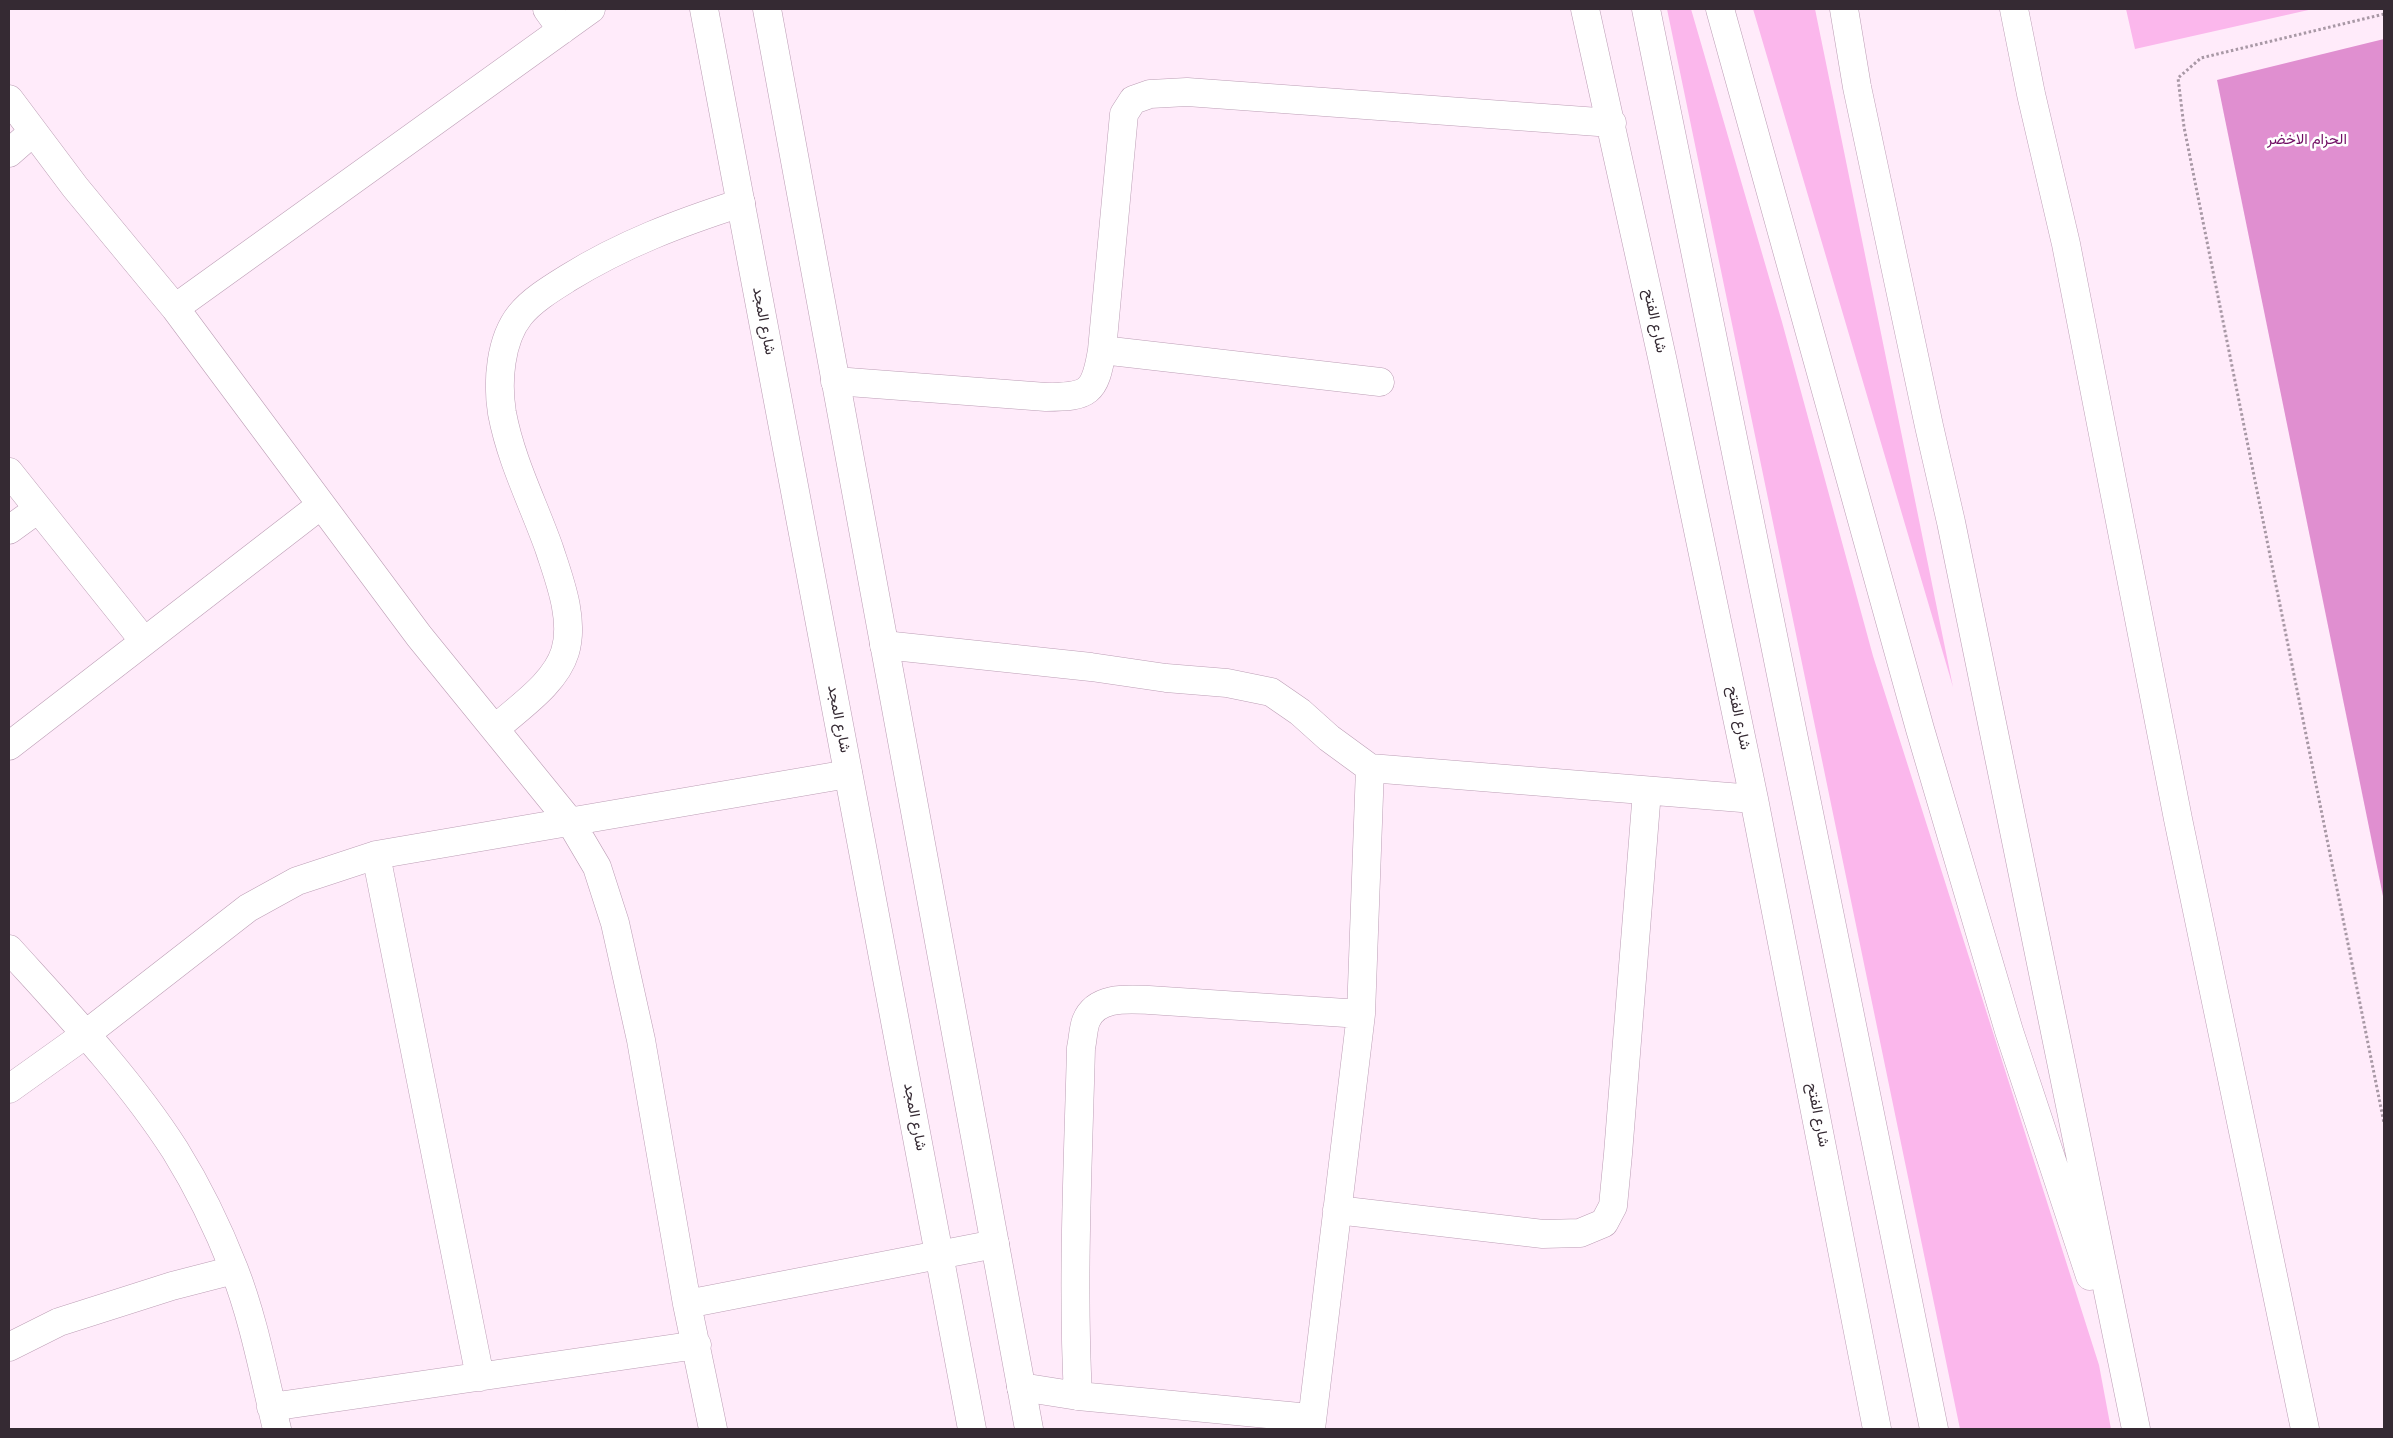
<!DOCTYPE html>
<html>
<head>
<meta charset="utf-8">
<style>
  body { margin:0 }
  #map { position:relative; width:2393px; height:1438px; overflow:hidden; background:#ffebfa; font-family:"Nunito Sans",sans-serif }
  canvas { display:block }
  .frame { position:absolute; inset:0; border:10px solid #352a33; pointer-events:none }
</style>
</head>
<body>
<div id="map">
<canvas width="2393" height="1438"></canvas>
<div class="frame"></div>
</div>
<script>
const ctx = document.querySelector('canvas').getContext('2d');
ctx.lineJoin = 'round';
function paint(path, color) { ctx.fillStyle = color; ctx.fill(path, 'evenodd'); }
function stroke(path, color, width, dash) { ctx.strokeStyle = color; ctx.lineWidth = width; ctx.lineCap = dash ? 'butt' : 'round'; ctx.setLineDash(dash || []); ctx.stroke(path); }
function write(font, color, halo, rows, align = 'center') {
  ctx.font = font + ' "Nunito Sans",Vazirmatn,sans-serif'; ctx.lineWidth = 5; ctx.setLineDash([]); ctx.textBaseline = 'middle'; ctx.strokeStyle = halo; ctx.fillStyle = color; for (const [text, x, y, turn = 0] of rows) {
    ctx.save(); ctx.translate(x, y); ctx.rotate((+turn || 0) * Math.PI / 180); ctx.textAlign = isNaN(turn) ? turn : align; if (halo) ctx.strokeText(text, 0, 0); ctx.fillText(text, 0, 0); ctx.restore();
  }
}
const green = new Path2D(`
  M1667 9H1691L1782 322 1873 656 2099 1365 2111 1429H1960Z
  M1753 9H1815L1953 687Z
  M2126 9H2313L2135 49Z`);
const forest = new Path2D(`
  M2384 39V901L2217 80Z`);
const path = new Path2D(`
  M2384 14 2201 58 2178 78 2184 127 2384 1123`);
const minor = new Path2D(`
  M547 9 562 30
  M1585 9 1663 362 1754 799 1877 1429
  M1646 9 1934 1429
  M9 99 75 187 175 308 419 636 571 823 597 867 615 923 641 1040 687 1304 713 1429
  M9 153 33 132
  M175 308 591 9
  M1102 350 1380 382
  M835 381 1046 397C1089 397 1095 393 1102 350L1124 114 1133 100 1150 94 1187 92 1612 123
  M9 472 144 641
  M9 530 38 509
  M884 645 1091 667 1166 678 1227 683 1271 692 1300 712 1329 738 1370 768 1754 799
  M495 729C519 707 555 684 565 652 575 619 559 579 549 548 533 503 511 461 502 413 497 382 500 340 520 315 532 300 552 288 568 278 623 244 679 223 741 203
  M9 746 321 505
  M376 855 480 1377
  M9 949C67 1013 128 1077 175 1150 198 1187 218 1228 234 1269 254 1320 264 1376 277 1429
  M9 1089 86 1034 248 908 297 881 376 855 848 774
  M1337 1210 1543 1234 1580 1233 1604 1223 1613 1206 1618 1154 1647 791
  M687 1304 995 1244
  M9 1347 59 1322 172 1286 234 1270
  M1021 1387 1078 1396 1310 1418
  M1078 1396C1072 1280 1078 1164 1081 1048 1083 1039 1083 1029 1086 1021 1096 996 1128 999 1149 1000L1361 1014
  M271 1407 697 1345
  M1311 1429 1361 1014 1370 768`);
const major = new Path2D(`
  M704 9 972 1429
  M767 9 1029 1429`);
const highway = new Path2D(`
  M1720 9 1920 729 2009 1031 2090 1276
  M1844 9 1857 87 1929 426 1951 522 2136 1429
  M2014 9 2031 94 2066 244 2178 819 2305 1429`);
const parkNames = [
  ["الحزام الاخضر",2307,140]
];
const streetNames = [
  ["شارع المجد",763,321,79],
  ["شارع الفتح",1654,321,78],
  ["شارع الفتح",1738,718,78],
  ["شارع المجد",838,719,79],
  ["شارع الفتح",1817,1115,79],
  ["شارع المجد",914,1117,79]
];
paint(green, '#fbb7ec');
paint(forest, '#e08fd0');
stroke(minor, '#bc9eb5', 29);
stroke(major, '#bc9eb5', 29);
stroke(highway, '#bc9eb5', 29);
stroke(path, '#a898a5', 3, [2.5, 2.5]);
stroke(minor, '#fff', 28);
stroke(major, '#fff', 28);
stroke(highway, '#fff', 28);
write('15px', '#710e64', '#fff', parkNames);
write('15px', '#352a33', '#fff', streetNames);
</script>
</body>
</html>
